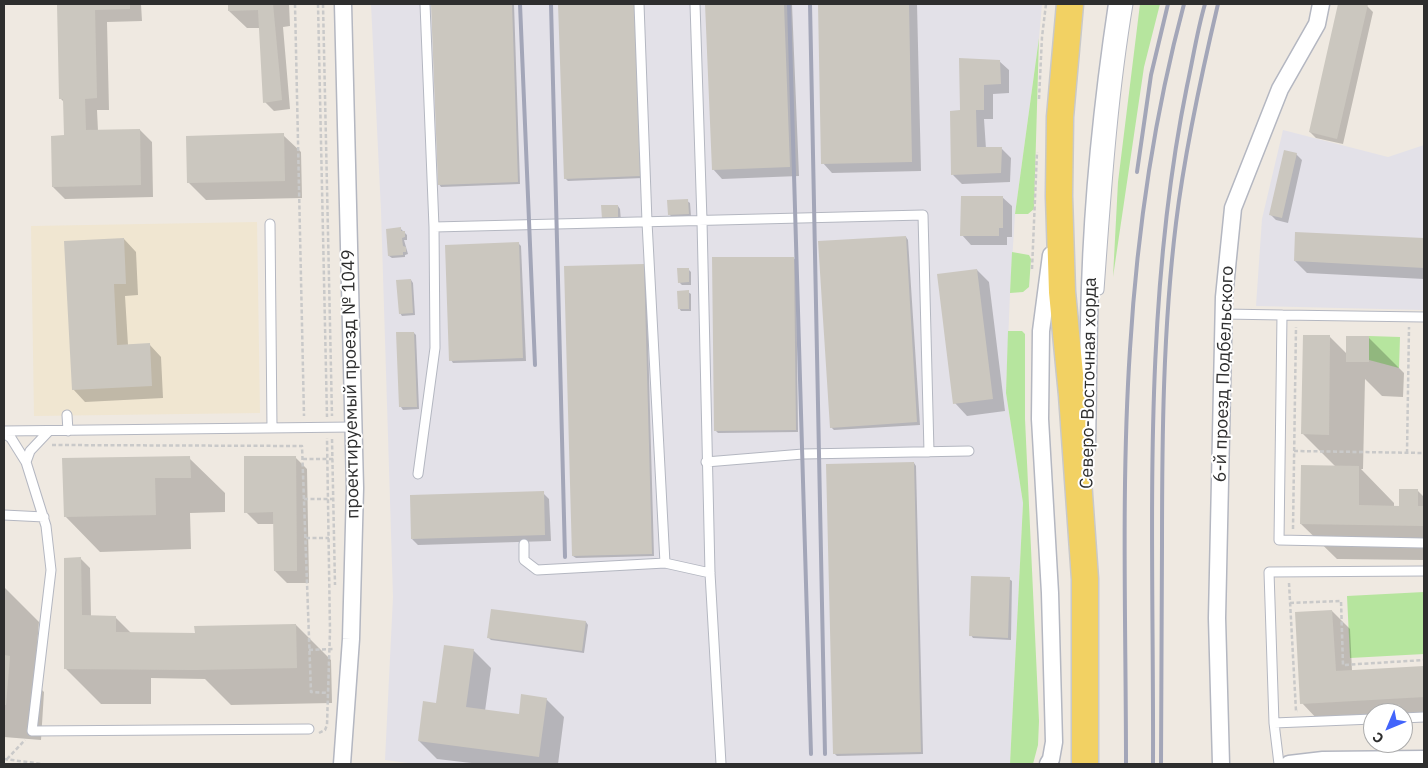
<!DOCTYPE html>
<html>
<head>
<meta charset="utf-8">
<style>
  body { margin:0 }
  #map { position:relative; width:1428px; height:768px; overflow:hidden; background:#efe9e1; font-family:"IBM Plex Sans",sans-serif }
  canvas { display:block }
  .frame { position:absolute; inset:0; border:5px solid #2e2e2e; pointer-events:none }
  .north { position:absolute; left:1363px; top:703px; width:50px; height:50px; box-sizing:border-box; background:#fff; border:1px solid #ababab; border-radius:50%; rotate:225deg; font-size:14px; font-weight:700; line-height:20px; text-align:center; color:#2e2e2e }
  .north::after { content:''; display:block; margin:auto; width:18px; height:22px; background:#4264fb; clip-path:polygon(50% 0,100% 100%,50% 72%,0 100%) }
</style>
</head>
<body>
<div id="map">
<canvas width="1428" height="768"></canvas>
<div class="frame"></div>
<div class="north">С</div>
</div>
<script>
const ctx = document.querySelector('canvas').getContext('2d');
ctx.lineJoin = 'round';
function paint(path, color) { ctx.fillStyle = color; ctx.fill(path, 'evenodd'); }
function stroke(path, color, width, dash) { ctx.strokeStyle = color; ctx.lineWidth = width; ctx.lineCap = dash ? 'butt' : 'round'; ctx.setLineDash(dash || []); ctx.stroke(path); }
function write(font, color, halo, rows, align = 'center') {
  ctx.font = font + ' "IBM Plex Sans",sans-serif'; ctx.lineWidth = 4; ctx.setLineDash([]); ctx.textBaseline = 'middle'; ctx.strokeStyle = halo; ctx.fillStyle = color; for (const [text, x, y, turn = 0] of rows) {
    ctx.save(); ctx.translate(x, y); ctx.rotate((+turn || 0) * Math.PI / 180); ctx.textAlign = isNaN(turn) ? turn : align; if (halo) ctx.strokeText(text, 0, 0); ctx.fillText(text, 0, 0); ctx.restore();
  }
}
const industrial = new Path2D(`
  M371 4H1042L1039 38 1015 214 1010 293 1006 393 1023 503 1010 764H416L385 760 393 597 381 211Z
  M1283 130 1388 157 1424 145V310L1256 306 1262 219Z`);
const education = new Path2D(`
  M257 222 260 413 34 416 31 226Z`);
const green = new Path2D(`
  M1140 4H1160L1144 67 1113 277 1118 182Z
  M1039 38 1034 209 1028 214H1015Z
  M1012 252 1029 255 1031 259 1029 287 1023 292 1010 293Z
  M1008 331H1022L1025 334V419L1039 721 1038 745 1033 764H1010L1023 503 1006 393Z
  M1369 336 1400 337 1399 368 1369 360Z
  M1424 592V654L1350 658 1347 596Z`);
const shadow = new Path2D(`
  M58 4H141L142 21 107 22 109 110H97L98 131 140 130 152 142 153 197 65 199 53 187 65 137 64 102 61 99Z
  M229 4H289L290 26 283 27 290 109 274 111 265 102 260 28H247L229 11Z
  M433 4H514L520 184 441 187 439 184Z
  M560 4H637L643 178 568 181 565 178Z
  M706 4H792L799 176 722 179 713 169Z
  M819 4H917L921 171 832 173 823 163Z
  M1339 4H1360L1367 6 1373 12 1343 144 1316 138 1310 132Z
  M999 61 1009 70V93L993 94V119H984L986 149H1002L1011 158 1010 182 962 184 953 175 962 112Z
  M283 135 301 152 302 198 206 200 188 182Z
  M1296 154 1302 160 1288 223 1276 220 1270 214Z
  M1002 197 1012 206V237H1007V245H971L962 235Z
  M687 201 690 203 691 216 672 217 669 214Z
  M618 206 620 209 621 221H605Z
  M400 228 407 235V240H404L408 254 405 255V257L392 258 389 256Z
  M1296 233 1424 240V279L1307 273 1295 261Z
  M906 237 908 240 920 425 834 430 831 427Z
  M124 239 136 252 138 295 125 296 128 345 149 344 161 357 163 398 85 402 73 389Z
  M519 244 521 246 526 361 453 363 451 360Z
  M793 258 796 260 798 432 718 433 716 431Z
  M643 266 646 268 654 556 576 558 573 556Z
  M688 269 691 272V285H682L679 282Z
  M977 270 989 282 1005 411 967 416 955 403Z
  M411 280 413 283 415 315 402 316 400 313Z
  M688 292 691 294V311H681L679 308Z
  M414 333 416 335 419 409 403 410 401 407Z
  M1330 337 1347 354 1368 337 1404 373 1403 397 1382 396 1365 379 1363 469H1361L1394 503V507H1400L1418 491 1424 497V560L1337 559 1301 524 1336 467 1303 434Z
  M295 457 307 469 309 583H287L275 571 274 524H258L246 512Z
  M189 458 225 493V512L190 513 191 549 100 552 65 516Z
  M914 463 916 466 923 754 837 756 834 753Z
  M543 493 549 499 551 541 418 545 412 539Z
  M81 559 90 568 91 617H115L132 634H196L296 625 331 660 332 703 231 705 205 679 151 678V704H101L66 669Z
  M1009 579 1012 581 1011 640 973 638 971 635Z
  M4 587 39 622 34 682 44 692 41 740 4 737Z
  M1332 611 1350 629 1352 671 1424 668V716L1403 717V713H1373V718L1319 721 1302 703Z
  M586 622 588 625 584 653 491 640 488 637Z
  M473 650 491 668 485 711 520 715 546 699 564 717 558 764H480L437 759 419 741 437 704Z`);
const building = new Path2D(`
  M57 4H130V9L95 10 97 98 85 99 86 130 140 129 141 185 52 187 51 136 64 135 63 99H59Z
  M228 4H273L282 100 263 103 258 10 228 11Z
  M431 4H512L518 182 438 185Z
  M558 4H635L641 176 564 179Z
  M705 4H784L790 167 712 170Z
  M818 4H909L912 162 821 164Z
  M1338 4H1368L1337 139 1309 132Z
  M959 58 1000 60 1001 84 984 85V110H976L977 147H1002L1001 173 951 175 950 111 960 110Z
  M284 133 285 181 187 183 186 136Z
  M1284 150 1297 153 1282 218 1269 215Z
  M961 196H1003V228H999V236H960Z
  M688 199 689 214 668 215 667 200Z
  M601 205H618V219H602Z
  M401 227V231H405V237L402 238 403 246 406 247V252H403V255L388 256 386 229Z
  M1295 232 1424 238V268L1294 261Z
  M906 236 917 422 830 428 818 241Z
  M124 238 126 284H114L117 345 150 343 152 386 72 390 64 241Z
  M519 242 523 358 449 361 445 245Z
  M712 257H794L796 430 714 431Z
  M644 264 652 554 572 556 564 266Z
  M677 268H689V282L678 283Z
  M977 269 993 399 953 404 937 274Z
  M411 279 413 313 399 314 396 280Z
  M689 290V309H678L677 291Z
  M396 332H414L417 407H399Z
  M1303 335H1330L1329 435 1301 434Z
  M1346 336H1369V362H1346Z
  M190 456 191 478H155L156 515 64 517 62 458Z
  M244 456H296L297 571H274L273 512 244 513Z
  M914 462 921 752 833 754 826 464Z
  M1301 465 1359 466V505L1399 506V489H1418V506H1424V526L1300 524Z
  M544 491 545 535 411 539 410 495Z
  M81 557 82 615 116 616V632L195 633 194 626 296 624 297 668 195 670 64 669V558Z
  M971 576 1010 577 1008 638 969 636Z
  M491 609 586 621 582 651 487 638Z
  M1332 610 1336 671 1424 666V697L1300 704 1295 612Z
  M444 645 474 649 466 707 519 714 521 694 547 698 539 757 418 741 423 701 436 703Z
  M4 655 10 656 6 705H4Z`);
const path = new Path2D(`
  M295 4 304 416
  M318 4 327 417
  M323 4 332 416
  M1039 99 1042 37 1046 4
  M1032 269 1037 152
  M332 439 335 585
  M52 445 302 446 311 692 328 693
  M1294 451 1424 453
  M1407 453 1409 327
  M303 459H333
  M304 499H334
  M1293 529 1296 327
  M306 538H329
  M1289 583 1296 711H1298
  M1290 603 1341 601 1343 665 1424 660
  M309 650 335 649
  M1376 707 1400 706
  M319 733 325 730 327 725 330 631 327 438
  M4 759 43 764
  M7 759 25 740`);
const lane = new Path2D(`
  M639 4 647 222 665 563
  M695 4 702 221 710 573 721 764
  M270 224 272 428
  M434 227 923 215 929 452
  M1099 290C1106 195 1112 99 1128 4
  M1224 314 1282 315
  M1424 317 1282 315 1279 540 1424 543
  M67 415 68 431
  M4 431 353 427
  M4 433 11 438 26 462 46 526 51 570 32 731 309 729
  M26 462 30 451 48 432
  M706 462 803 454 969 451
  M418 474 435 348 434 227 425 4
  M4 515 44 517
  M524 544V560L537 570 665 563 710 573
  M1403 718 1424 717
  M1373 719 1274 723 1269 572 1424 571
  M1274 723 1279 764`);
const street = new Path2D(`
  M1087 447C1088 394 1088 341 1090 287 1093 193 1103 97 1117 4
  M342 764 351 639 355 488 343 4
  M1048 764 1051 759 1054 742 1050 593 1040 419 1041 331 1051 255
  M1221 764 1217 618 1224 297 1233 208 1280 89 1317 24 1321 4
  M1289 764 1323 760 1424 759`);
const primary = new Path2D(`
  M1070 4 1060 117 1059 196 1062 292 1072 395 1085 579V764`);
const rail = new Path2D(`
  M520 4 535 365
  M551 4 565 557
  M789 4 811 754
  M810 4 825 754
  M1137 172 1151 75 1168 4
  M1126 764C1126 626 1121 487 1130 349 1137 233 1154 116 1184 4
  M1153 764C1154 536 1141 312 1187 86 1193 59 1197 31 1205 4
  M1161 764C1161 691 1162 618 1162 545 1162 438 1163 329 1176 223 1185 149 1201 76 1218 4`);
const streetNames = [
  ["6-й проезд Подбельского",1224,374,-88],
  ["Северо-Восточная хорда",1089,383,-89],
  ["проектируемый проезд № 1049",351,384,-91]
];
paint(industrial, '#e3e1e8');
paint(education, '#f0e6d1');
paint(green, '#b6e59e');
paint(shadow, '#0003');
paint(building, '#cbc7bf');
stroke(lane, '#b4b7c1', 11);
stroke(street, '#b4b7c1', 19);
stroke(primary, '#c9c9c9', 29);
stroke(path, '#c9c9c9', 2.5, [4, 2.5]);
stroke(lane, '#fff', 9);
stroke(street, '#fff', 16);
stroke(primary, '#f2d163', 26);
stroke(rail, '#a3a6b8', 4);
write('18px', '#2e2e2e', '#fff', streetNames);
</script>
</body>
</html>
